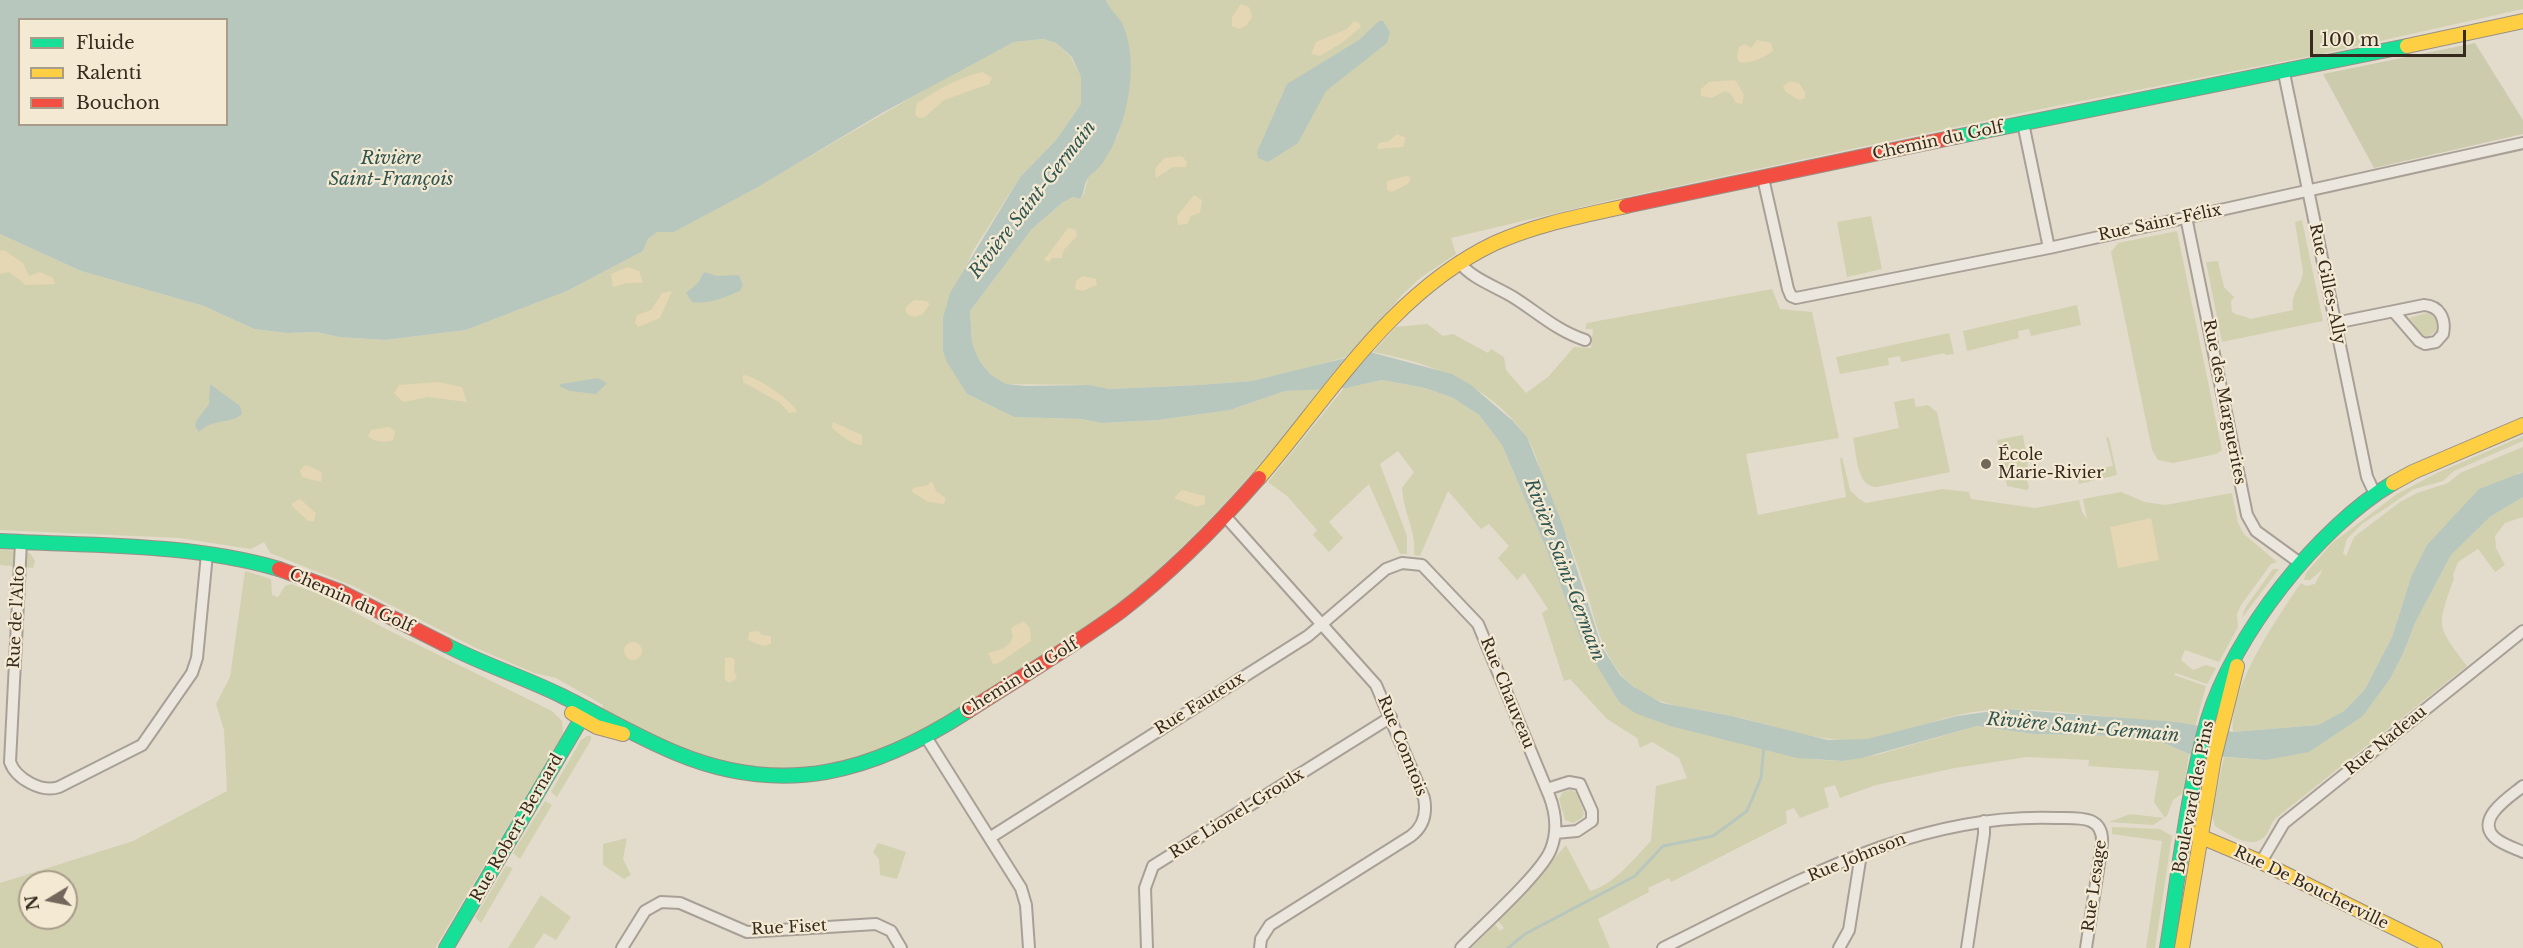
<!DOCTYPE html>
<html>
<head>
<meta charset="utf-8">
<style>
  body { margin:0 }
  #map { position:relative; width:2523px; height:948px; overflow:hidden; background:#e3dbcc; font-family:"Libre Baskerville",serif }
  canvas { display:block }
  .legend { position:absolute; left:18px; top:18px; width:210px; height:108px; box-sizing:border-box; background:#f4e9d2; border:2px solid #a89c8a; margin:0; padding:8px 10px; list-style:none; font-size:18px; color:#36291e }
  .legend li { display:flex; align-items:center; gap:12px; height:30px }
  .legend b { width:30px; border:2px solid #a89c8a }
  .north { position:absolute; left:18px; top:870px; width:60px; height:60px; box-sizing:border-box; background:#f4e9d2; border:2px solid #a89c8a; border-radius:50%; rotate:260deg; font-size:16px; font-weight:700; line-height:24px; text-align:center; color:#36291e }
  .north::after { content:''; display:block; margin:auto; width:21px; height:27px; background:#73675b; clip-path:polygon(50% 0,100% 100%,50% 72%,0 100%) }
  .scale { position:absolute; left:2310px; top:30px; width:156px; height:27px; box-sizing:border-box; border:3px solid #36291e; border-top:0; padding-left:8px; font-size:18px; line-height:21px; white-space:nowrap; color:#36291e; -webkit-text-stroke:4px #f4e9d2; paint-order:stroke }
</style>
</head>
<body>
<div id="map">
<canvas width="2523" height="948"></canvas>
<ul class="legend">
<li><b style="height:8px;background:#16e098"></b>Fluide</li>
<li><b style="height:8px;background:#ffcf43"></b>Ralenti</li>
<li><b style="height:8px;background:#f24e42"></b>Bouchon</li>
</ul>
<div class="north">N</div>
<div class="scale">100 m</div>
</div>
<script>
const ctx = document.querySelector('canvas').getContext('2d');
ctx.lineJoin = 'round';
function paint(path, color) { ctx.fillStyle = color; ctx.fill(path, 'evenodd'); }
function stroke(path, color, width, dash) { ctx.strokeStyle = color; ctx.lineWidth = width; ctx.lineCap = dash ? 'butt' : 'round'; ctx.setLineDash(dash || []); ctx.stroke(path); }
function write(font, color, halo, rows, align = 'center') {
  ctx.font = font + ' "Libre Baskerville",serif'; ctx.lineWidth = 4.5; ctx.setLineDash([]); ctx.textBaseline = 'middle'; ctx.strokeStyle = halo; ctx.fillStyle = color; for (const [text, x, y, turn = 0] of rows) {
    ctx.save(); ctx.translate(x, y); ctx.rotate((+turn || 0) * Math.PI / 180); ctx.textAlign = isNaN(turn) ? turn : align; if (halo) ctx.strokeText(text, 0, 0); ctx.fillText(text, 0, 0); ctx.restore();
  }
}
const green = new Path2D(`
  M1106 0H2523V9L2326 53 2031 111 1616 199 1451 238 1456 254 1420 278 1402 295 1349 356 1308 368 1252 381 1199 385 1110 389 1089 385 1006 384 990 374 979 360 972 343 970 311 1032 229 1062 203 1073 197 1080 199 1084 194 1088 178 1118 136 1130 84Z
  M1043 39 1056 43 1071 57 1081 77V104L1056 140 1020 177 973 251 943 318V351L967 394 1014 417 1081 419 1103 423 1158 420 1230 410 1285 391 1322 388C1258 470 1189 548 1107 613 1074 638 1035 659 1000 681 922 731 874 767 776 768 713 768 657 736 602 710L603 705 556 678 534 673 474 647 353 586 270 553 264 542 251 549 179 538 0 530V234L81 271 204 306 254 329 287 333 316 332 339 337 385 340 466 330 567 291 643 251 648 239 657 232H674L757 187 952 74 1014 42Z
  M1871 216 1882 269 1847 277 1837 222Z
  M2302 220 2323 321 2222 342 2206 262 2218 261 2224 287 2234 297 2231 302 2232 312C2237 316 2244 315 2250 319L2293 310C2291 291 2301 288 2303 272L2295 222Z
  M2177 231 2222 450 2216 454 2173 463 2158 460 2152 450 2111 252 2118 243Z
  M1772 289 1780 309 1812 312 1839 438 1746 454 1758 515 1846 497 1840 459 1842 457 1850 490 1859 499 1866 503 1942 489 1969 492 1971 499 2035 508 2079 500 2082 512 2087 519 2083 499 2121 492 2145 502 2165 505 2232 493 2238 523 2244 534 2277 562 2271 564 2241 605 2237 614 2238 627 2219 662 2185 650 2181 660 2193 670 2206 665 2216 668 2207 684 2176 673 2174 675 2206 686 2195 727 2177 722C2117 721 2056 707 1995 710 1951 711 1910 733 1867 739 1821 745 1776 725 1732 716 1703 709 1671 709 1645 694 1607 672 1599 635 1588 596 1577 561 1563 526 1548 492 1540 474 1537 451 1525 435 1490 385 1431 363 1373 352L1396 327 1427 324 1443 336 1453 334 1488 353 1491 349 1504 357 1506 370 1526 393 1548 377 1574 347 1591 348 1593 329H1585L1587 323Z
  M2077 305 2081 325 2031 336 2029 329 2018 331 2019 338 1967 351 1963 331Z
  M2430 312 2436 320V331L2427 337 2420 333 2409 318Z
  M1949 333 1954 354 1945 355V353L1901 362 1900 356 1888 358 1889 365 1840 374 1836 357Z
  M1382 380 1425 388 1453 398 1479 415 1502 445 1548 553 1581 640 1619 702 1770 751 1820 760 1843 761 1880 754 1977 726 2034 734 2121 736 2159 741 2189 754 2183 793 2173 800 2167 816 2153 825 2109 822 2130 814 2165 818 2154 802 2159 771 2088 766 2089 760 2027 757 1955 768 1876 785 1840 798 1835 785 1824 788 1829 807 1800 818 1794 808 1786 811 1787 823 1671 882 1669 878 1648 888 1649 892 1598 919 1610 948H1471L1495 924 1500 931 1504 928 1498 921 1566 845 1590 891C1614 885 1634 858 1651 841L1656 786 1687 778 1679 758 1652 742 1640 748 1637 738 1607 719 1570 679 1564 681 1542 613 1548 609 1524 573 1517 580 1498 558 1509 546 1489 524 1481 529 1448 491 1420 556 1414 555C1417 533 1403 511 1402 488L1414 472 1398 451 1380 464 1407 536V554H1400L1369 484 1329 522 1343 538 1329 552 1313 535 1317 530 1287 496 1268 482 1344 388Z
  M1914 398 1916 407 1928 405 1937 412 1950 472 1877 487C1856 487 1857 455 1853 438L1899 428 1894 402Z
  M2023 435 2028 467 2025 468 2029 488 2027 490 2007 486 1997 440Z
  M2523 436V441L2454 471 2443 481 2414 489 2362 524 2347 539 2343 553 2346 556 2354 537 2400 502 2417 493 2448 483 2460 473 2523 447V472L2518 473 2411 577 2392 637 2365 689 2344 711 2318 725 2233 732C2229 688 2274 623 2298 587L2301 583 2306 586 2315 584 2323 569 2310 580H2304L2306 573 2331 544 2397 494 2437 473Z
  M2106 437 2109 438 2117 475 2079 484 2077 473 2094 470 2098 472V469L2113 466Z
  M2523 497V517L2505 523 2495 536 2496 548 2505 565 2495 572 2478 549 2458 562 2453 575 2454 578C2437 628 2435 623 2467 666L2276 818C2271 823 2270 830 2266 835 2252 851 2232 836 2215 826L2212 814 2224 757 2266 760 2363 716 2390 679 2403 654 2415 623 2451 555 2490 517Z
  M0 549 30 553 35 561 33 568 0 565Z
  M2273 569H2279L2242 618 2245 608Z
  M245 571 271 579 272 595 278 597 285 586 291 584 325 596 384 628 552 711 562 721 563 734 435 948H0V883L133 841 227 791 224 730 216 704 230 677ZM30 882H66V918H30Z
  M587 736H591V740L557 797 551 792 581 740Z
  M1571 790 1577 793 1584 813 1582 818 1573 823 1565 820 1559 799 1563 792Z
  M545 801 552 805 520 859 513 853Z
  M2112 827 2160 829 2172 836 2155 948H2146L2162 841 2112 834Z
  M627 838 623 859 631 875 624 879 603 865V844Z
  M878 843 906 852 897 879 880 875 879 859 873 852Z
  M506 866 513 868 481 923 475 917Z
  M541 895 571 917 556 940 544 933 534 948H508Z`);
const sand = new Path2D(`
  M1241 4 1249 7 1252 17 1247 25 1239 29 1232 26V17Z
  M1354 21 1359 23 1361 27 1343 42 1320 56 1311 54 1316 42 1347 29Z
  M1757 40 1771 43 1773 51C1765 57 1750 65 1739 62L1737 56 1739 47 1745 44 1751 48Z
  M983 72 992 78 989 84 944 100 925 117 919 118 915 115 917 103C938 90 958 77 983 72Z
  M1733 80 1736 81 1744 95 1742 104 1736 103 1731 94 1725 91 1712 98 1701 96V89L1709 82Z
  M1790 81 1799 83 1805 92V98L1799 100 1786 92 1783 86Z
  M1397 134 1406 138 1403 147 1377 149 1379 143 1389 141Z
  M1182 156 1187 162 1186 167H1173L1156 178 1155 169 1164 158Z
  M1406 176 1411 177 1408 184 1392 192 1387 190V181Z
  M1194 195 1202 200 1200 213 1191 216 1187 224 1178 225 1177 216Z
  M1068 228 1076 230 1077 236 1063 251 1062 258H1052L1049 262 1044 260Z
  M4 250 23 263 29 276 40 272 53 278 55 284 26 285 9 272 0 274V251Z
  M628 267 639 271 643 283H627L613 287 611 274Z
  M1083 276 1096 279 1097 285 1083 291 1075 289 1076 281Z
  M672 291 660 318 638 327 635 323 637 315 651 310 662 293Z
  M914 300 926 301 930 304 923 314 915 317 907 314 905 308Z
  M743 375C754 375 794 401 797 412L789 413 779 402 743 382Z
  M438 382 462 387 467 402 428 397 403 402 394 393 399 385Z
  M833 422 862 435V445C850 444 841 435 832 428Z
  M389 427 395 431 393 440C386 443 373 442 368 436L371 430Z
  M306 465 322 472 321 482 302 477 300 470Z
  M932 481 936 491 946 498 944 504 928 502 912 492 913 488 928 485Z
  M1182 490 1205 496V504L1197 507 1174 498Z
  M300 499 316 513 314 521H308L292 506V503Z
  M2151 518 2159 560 2118 568 2110 527Z
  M1024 621 1030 628 1031 641 999 663 993 664 988 653C999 650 1008 649 1013 637L1011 628Z
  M758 631 762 635 771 636V644L763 646 748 640 749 632Z
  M624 651a9 9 0 1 1 18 0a9 9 0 1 1-18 0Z
  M731 657 735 660 734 671 737 678 730 683 725 680V658Z`);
const cemetery = new Path2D(`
  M2475 43 2523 120V134L2374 168 2323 74Z`);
const water = new Path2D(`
  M0 0H1106C1109 9 1117 15 1122 23 1141 62 1127 127 1104 161 1100 168 1093 172 1088 178 1083 185 1085 193 1080 199L1073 197 1062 203 1032 229 970 311 972 343 979 360 990 374 1006 384 1026 386 1089 385 1110 389 1199 385 1252 381 1370 352 1452 374 1471 385 1513 421 1527 437 1562 523 1602 647 1620 675 1634 687 1662 703 1732 716 1828 740 1867 739 1957 716 2007 709 2177 722 2233 732 2318 725 2344 711 2365 689 2392 637 2411 577 2427 545 2479 489 2523 472V497L2490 517 2451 555 2415 623 2403 654 2390 679 2363 716 2309 752 2266 760 2189 754 2159 741 2121 736 2034 734 1977 726 1862 758 1843 761 1797 758 1670 726 1635 713 1619 702 1581 640 1548 553 1502 445 1479 415 1453 398 1425 388 1382 380 1346 388 1285 391 1230 410 1158 420 1103 423 1081 419 1014 417 967 394 947 362 943 351V318L950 293 1020 177 1056 140 1081 104V77L1072 57 1056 43 1043 39 1014 42 882 113 758 187 674 232H657L648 239 643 251 567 291 466 330 385 340 339 337 316 332 287 333 254 329 204 306 81 271 0 234ZM20 20H226V124H20Z
  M1379 21H1383L1390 32 1387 43 1326 91 1298 143 1268 162 1258 158 1257 152 1287 84 1359 40Z
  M704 272 717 276 739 275 743 285 740 291C725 297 709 305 692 302L686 293 698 283Z
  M598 378 607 383 596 394 570 391 559 386 561 384Z
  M210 384 240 406 242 414C230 425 215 417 199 432L195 426 196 421 209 404Z`);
const stream = new Path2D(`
  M1508 948 1525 934 1635 876 1663 846 1713 836 1747 811 1761 778 1764 746`);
const street = new Path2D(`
  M2284 73 2367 477 2375 494
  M2023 123 2049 248
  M1763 178 1788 289 1791 296 1796 298 2049 248 2523 143
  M2186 217 2247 515 2256 531 2300 563
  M1459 262C1472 279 1495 286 1513 297 1537 312 1557 331 1585 340
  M2335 323 2424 305C2440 306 2446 319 2443 334L2436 342 2425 344 2419 341 2394 312
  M1225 516 1376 685 1424 798C1427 813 1424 826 1411 836L1270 925 1261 939 1260 948
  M21 542 10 762C16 779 42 793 59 787L142 745 192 673 197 658 207 554
  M926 737 1021 888 1026 905 1029 948
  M2523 786C2511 796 2475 818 2494 837 2501 844 2514 848 2523 852
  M1547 789 1569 782 1580 784 1592 811V821L1577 831 1555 833
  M991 837 1308 636 1386 569 1402 563 1422 565 1478 624 1549 795C1556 813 1558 831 1551 849 1542 873 1481 927 1461 948
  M2261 862 2284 823 2523 631
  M622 948 645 911 661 902 680 903 747 932 876 924 891 931 901 948
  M1147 948 1145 888 1153 866 1391 717
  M1663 948C1790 886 1911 812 2057 818 2079 818 2104 815 2102 844L2086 948
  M1839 948 1849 930 1861 854
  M1967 948 1984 834V821`);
const fast = new Path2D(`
  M1955 137 2407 46
  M0 541C93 546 189 543 279 569
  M446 645C484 665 524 677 562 696 600 715 637 737 676 753 784 798 874 772 968 711
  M446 948 587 709
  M2167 948C2179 872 2187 793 2208 719 2233 636 2318 527 2393 483`);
const slow = new Path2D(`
  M2407 46 2523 21
  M1259 478C1331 394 1392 292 1495 243 1537 224 1582 216 1626 206
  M2393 483 2413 472 2523 425
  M572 713 597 727 623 734
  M2192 833 2261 862 2435 948
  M2182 948 2214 758 2237 666`);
const jam = new Path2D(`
  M1626 206 1955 137
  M279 569 339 591 446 645
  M968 711C1019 678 1072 647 1121 611 1172 572 1217 526 1259 478`);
const markers = [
  [1986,464,6,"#73675b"]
];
const streetNames = [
  ["Chemin du Golf",1938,141,-12],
  ["Rue Saint-Félix",2160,223,-12],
  ["Rue Gilles-Ally",2327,284,78],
  ["Rue des Marguerites",2224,402,79],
  ["Chemin du Golf",351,601,24],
  ["Rue de l'Alto",17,617,-87],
  ["Chemin du Golf",1020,678,-32],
  ["Rue Chauveau",1507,693,68],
  ["Rue Fauteux",1200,704,-32],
  ["Rue Nadeau",2386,741,-39],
  ["Rue Comtois",1402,746,68],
  ["Boulevard des Pins",2194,797,-79],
  ["Rue Lionel-Groulx",1237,814,-32],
  ["Rue Robert-Bernard",517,828,-60],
  ["Rue Johnson",1857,858,-22],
  ["Rue Lesage",2095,886,-82],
  ["Rue De Boucherville",2311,888,26],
  ["Rue Fiset",789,928,-3]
];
const poiNames = [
  ["École",1998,455],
  ["Marie-Rivier",1998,473]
];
const waterNames = [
  ["Rivière",391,159],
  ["Saint-François",391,180],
  ["Rivière Saint-Germain",1033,200,-52],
  ["Rivière Saint-Germain",1564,570,69],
  ["Rivière Saint-Germain",2083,728,5]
];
paint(green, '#d2d1af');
paint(sand, '#e5d6b4');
paint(cemetery, '#cdcbae');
paint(water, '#b8c7bd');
stroke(stream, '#b8c7bd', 3);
stroke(street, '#a8a096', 14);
stroke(fast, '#989085', 16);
stroke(slow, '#989085', 16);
stroke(jam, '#989085', 16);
stroke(street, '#ebe6de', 10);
stroke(fast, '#16e098', 14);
stroke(slow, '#ffcf43', 14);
stroke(jam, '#f24e42', 14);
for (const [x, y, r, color] of markers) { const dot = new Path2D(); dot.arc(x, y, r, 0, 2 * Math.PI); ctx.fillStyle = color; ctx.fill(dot); stroke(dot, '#f4e9d2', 2); }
write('16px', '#36291e', '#f4e9d2', streetNames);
write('16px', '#36291e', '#f4e9d2', poiNames, 'left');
write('italic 18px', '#2e5551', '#f4e9d2', waterNames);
</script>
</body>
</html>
